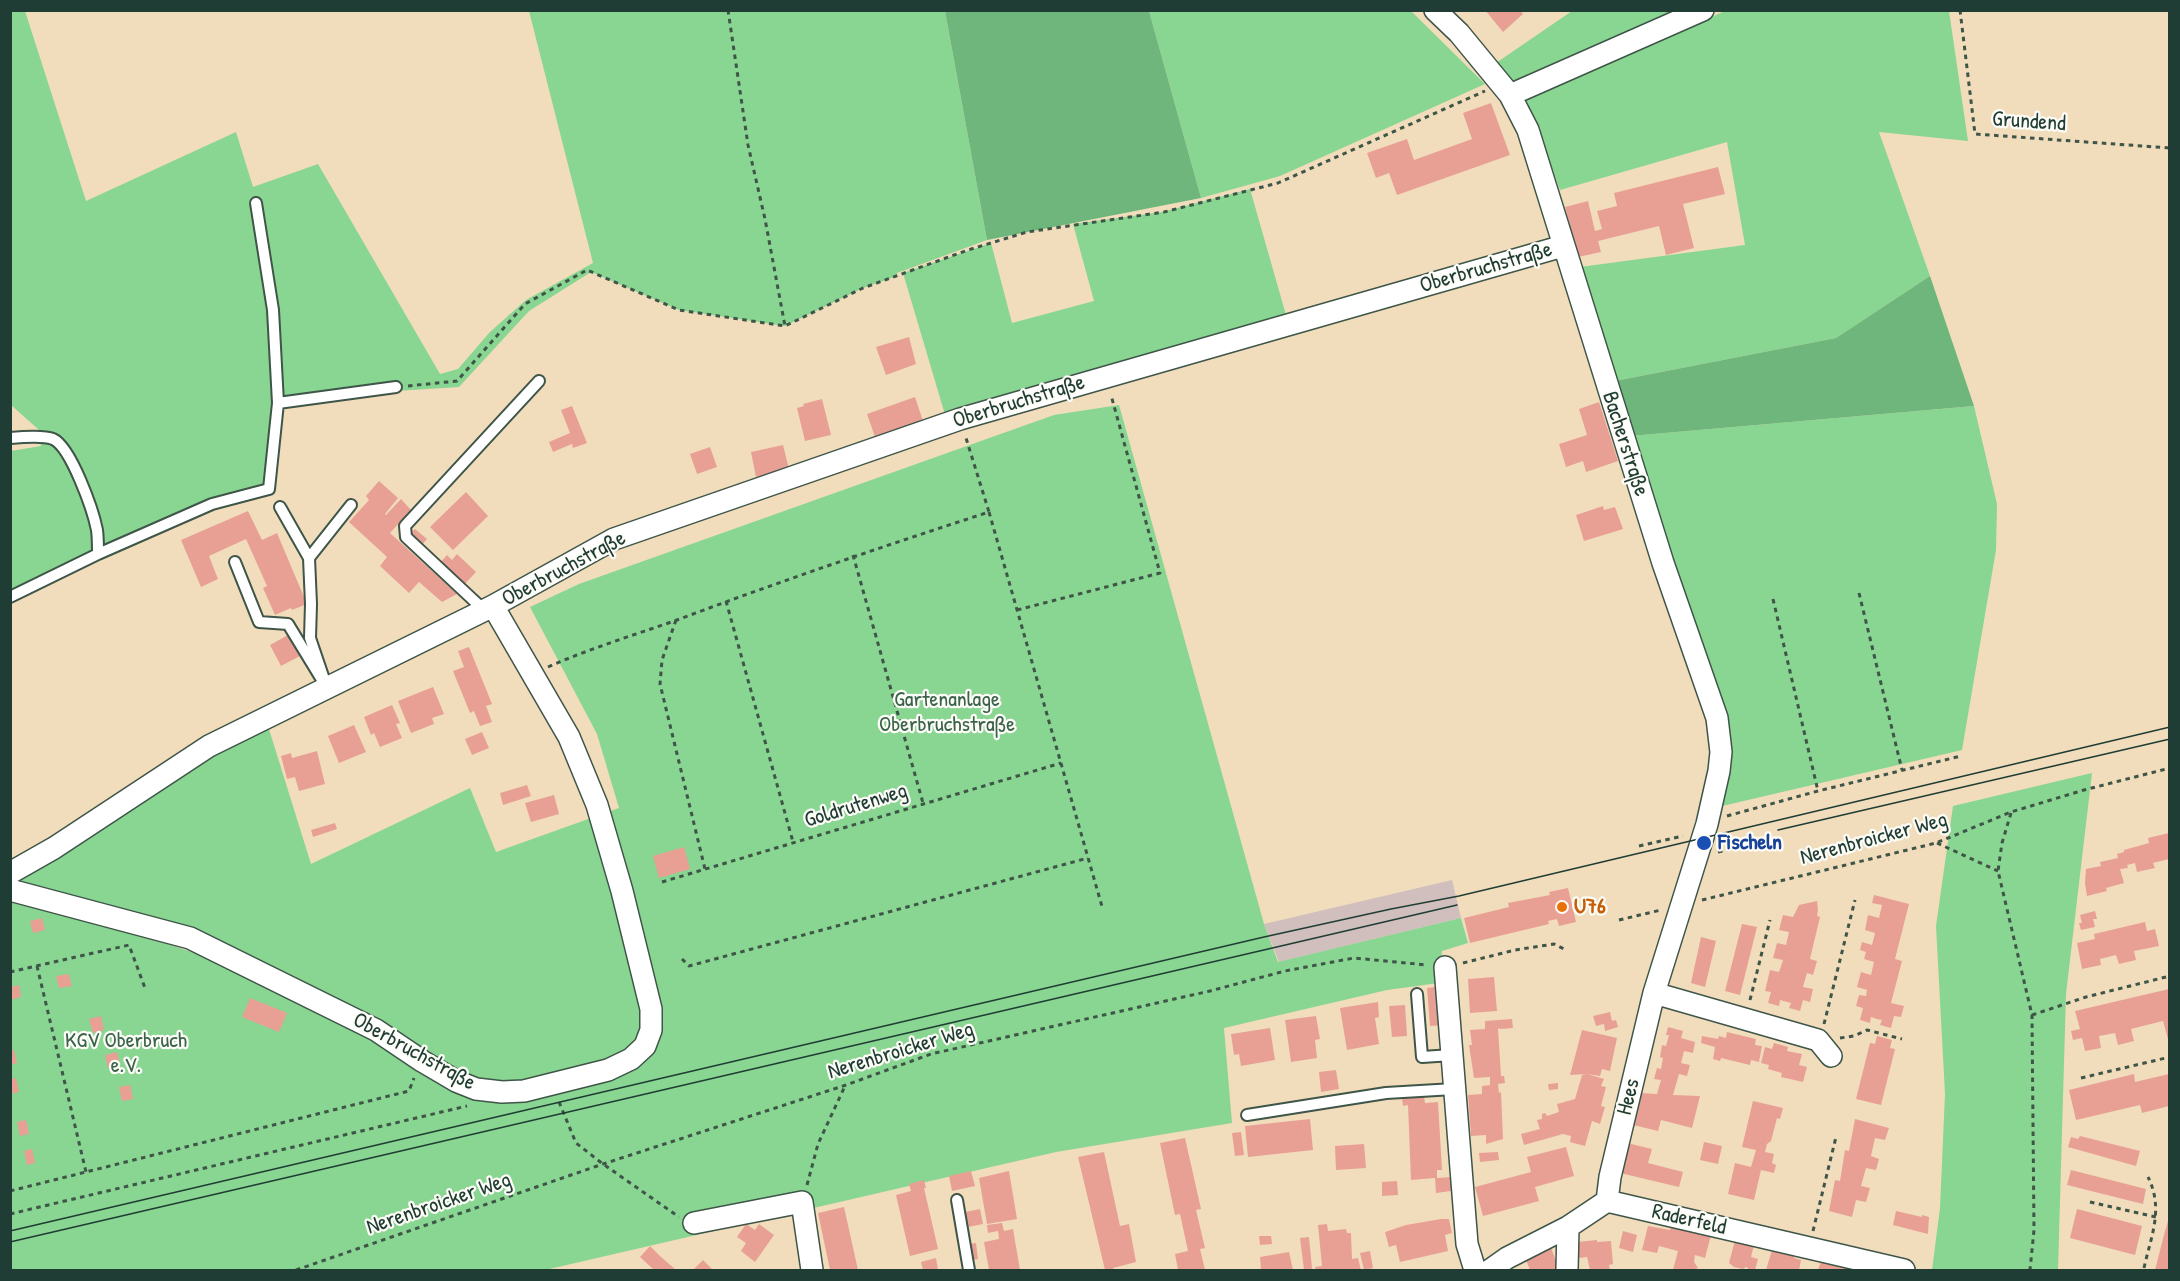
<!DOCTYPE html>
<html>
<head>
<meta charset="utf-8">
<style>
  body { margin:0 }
  #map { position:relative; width:2180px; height:1281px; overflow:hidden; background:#f1ddbc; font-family:"Patrick Hand",sans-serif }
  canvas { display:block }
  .frame { position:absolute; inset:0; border:12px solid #1f3d34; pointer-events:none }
</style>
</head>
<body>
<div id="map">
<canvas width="2180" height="1281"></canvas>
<div class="frame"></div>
</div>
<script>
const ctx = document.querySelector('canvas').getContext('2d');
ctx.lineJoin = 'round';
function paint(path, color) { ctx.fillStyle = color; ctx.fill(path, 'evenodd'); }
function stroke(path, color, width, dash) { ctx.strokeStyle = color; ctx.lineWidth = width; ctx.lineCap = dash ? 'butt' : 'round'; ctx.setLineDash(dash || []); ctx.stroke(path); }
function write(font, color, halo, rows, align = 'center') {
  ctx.font = font + ' "Patrick Hand",sans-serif'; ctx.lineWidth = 4.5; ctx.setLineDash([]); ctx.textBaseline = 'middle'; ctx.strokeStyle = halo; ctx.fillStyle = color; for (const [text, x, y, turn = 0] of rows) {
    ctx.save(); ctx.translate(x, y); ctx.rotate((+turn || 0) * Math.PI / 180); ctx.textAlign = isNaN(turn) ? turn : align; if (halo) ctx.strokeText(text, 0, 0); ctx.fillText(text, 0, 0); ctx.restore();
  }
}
const industrial = new Path2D(`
  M1452 880 1461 918 1279 962 1264 924Z`);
const green = new Path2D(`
  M11 11H25L86 201 236 132 253 187 318 164 440 374 458 369 490 332 526 300 593 263 529 11H945L987 240 897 273V276L863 288 785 326 679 310 591 272 529 311 459 387 396 391 281 406 271 492 215 507 11 595V451L41 446 38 429 11 405Z
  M1149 11H1411L1485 84 1280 176 1201 198Z
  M1572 11H1677L1515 85 1496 63Z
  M1725 11H1949L1968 141 1879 132 1930 276 1836 338 1615 381 1580 267 1745 245 1727 142 1560 190 1526 99Z
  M1250 189 1286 315 946 418 903 273 991 243 1012 323 1094 301 1073 224 1162 212Z
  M1119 405 1264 924 1278 962 1461 918 1468 943 1442 951 1439 983 1387 990 1224 1028 1232 1123 1056 1152 545 1270H11L10 896 59 915 113 926 219 961 348 1027 343 1004 11 884 155 791 254 731 268 726 311 864 470 788 496 852 619 808 597 734 530 607 579 584 1054 415Z
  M1974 406 1997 504 1996 550 1962 750 1718 807 1727 760 1630 436Z
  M2092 773 2066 994 2058 1270H1932L1940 1208 1945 1094 1936 926 1953 806Z`);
const forest = new Path2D(`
  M945 11H1149L1201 198 987 240Z
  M1930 276 1974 406 1630 436 1615 381 1836 338Z`);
const building = new Path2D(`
  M1485 10H1520L1523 14 1503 32Z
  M1491 103 1510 155 1397 195 1389 173 1376 178 1367 153 1407 139 1414 160 1472 139 1463 113Z
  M1718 167 1725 194 1683 204 1694 248 1666 255 1659 226 1598 241 1601 252 1578 257 1565 207 1588 201 1595 231 1602 229 1597 211 1617 206 1614 193Z
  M909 337 916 364 886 375 876 347Z
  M915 397 923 421 875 437 867 414Z
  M822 399 831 435 805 441 797 408 804 406 803 404Z
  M1599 402 1618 461 1586 472 1583 461 1566 467 1559 444 1587 435 1579 409Z
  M572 406 587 443 573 448 572 444 553 452 549 442 570 433 561 410Z
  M783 445 789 469 756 477 751 452Z
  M710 447 717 467 697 474 690 454Z
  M379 481 398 498 385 514 386 515 401 499 411 510 390 533 457 594 442 602 419 582 409 593 380 566 387 557 349 522 369 500 366 496Z
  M466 492 488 516 453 550 430 527Z
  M1603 506 1604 510 1615 507 1623 529 1584 541 1576 515Z
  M248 511 262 540 277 533 307 604 292 610 291 608 275 615 263 588 267 586 246 539 209 556 218 579 201 587 181 540Z
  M415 529 427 539 420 547 408 536Z
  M457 554 476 572 462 587 439 564 447 555 452 560Z
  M288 635 300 656 281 666 270 645Z
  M469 647 492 704 486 706 492 722 480 726 474 711 470 713 453 671 464 667 458 651Z
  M433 687 444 714 432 718 434 724 411 733 398 701Z
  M392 705 400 723 396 724 402 738 380 747 374 733 371 735 364 717Z
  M354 725 366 752 339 763 328 736Z
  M482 732 489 748 472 755 465 739Z
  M317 751 325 784 299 791 295 777 287 779 281 756 291 753 292 758Z
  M527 785 531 796 503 805 500 793Z
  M554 795 559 814 531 822 525 803Z
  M335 823 337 829 313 837 311 830Z
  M2169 833V859L2153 863 2155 868 2137 872 2135 863 2127 865 2128 868 2120 869 2124 883 2106 888 2107 891 2087 896 2085 883 2086 869 2101 866 2100 862 2118 858 2117 854 2124 852V850L2149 843 2148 838Z
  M684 847 690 869 659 878 653 856Z
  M1568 888 1576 922 1559 926 1557 919 1548 921 1549 924 1470 943 1464 918 1509 907 1508 903 1550 895 1549 892Z
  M1874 895 1909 904 1895 959 1902 961 1891 1003 1904 1006 1901 1017 1894 1016 1891 1028 1880 1025 1882 1020 1877 1019 1871 1017 1870 1023 1860 1020 1863 1008 1856 1006 1859 995 1866 996 1867 990 1857 987 1861 972 1871 975 1874 962 1864 959 1866 952 1860 950 1862 942 1872 945 1875 933 1865 930 1868 915 1879 918 1882 905 1872 903Z
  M1817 901 1818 910 1817 916 1820 917 1810 959 1817 961 1813 975 1807 973 1803 987 1813 989 1810 1002 1803 1000 1800 1011 1789 1008 1791 1003 1780 1000 1779 1006 1768 1003 1771 992 1765 991 1770 970 1779 972 1783 960 1773 958 1777 943 1786 945 1789 932 1779 930 1783 915 1793 917 1799 905Z
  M2095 911 2097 919H2093L2095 927 2081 930 2079 923H2082L2080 915Z
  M42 918 45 930 33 933 30 921Z
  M2145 922 2147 931 2155 929 2159 946 2134 951 2136 960 2119 964 2116 955 2100 959 2101 965 2082 969 2077 943 2095 939 2094 934Z
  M1742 924 1757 927 1740 995 1725 991Z
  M1701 937 1716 941 1705 987 1691 983Z
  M69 974 72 986 59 988 56 976Z
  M1494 977 1497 1011 1470 1013 1468 979Z
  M19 985 21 997 10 1000V987Z
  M1443 986 1445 1025 1430 1026 1427 988Z
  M2169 989V1043L2163 1021 2131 1029 2134 1041 2118 1045 2115 1033 2099 1036 2101 1048 2085 1051 2082 1038 2073 1040 2071 1031 2080 1029 2075 1011Z
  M250 998 287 1013 279 1032 242 1017Z
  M1378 1002 1379 1017 1375 1018 1379 1044 1347 1050 1340 1008Z
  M1405 1005 1407 1036 1392 1037 1389 1006Z
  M1610 1012 1612 1021 1616 1020 1618 1027 1605 1031 1604 1024 1596 1026 1593 1016Z
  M101 1016 104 1030 93 1033 89 1019Z
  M1316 1016 1320 1039 1315 1040 1317 1058 1291 1062 1285 1020Z
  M1512 1019 1513 1028 1500 1029 1498 1028 1501 1076H1504L1505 1083 1498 1084 1499 1093 1501 1092 1503 1139 1486 1144V1135L1471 1136 1468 1095 1482 1094V1086L1490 1085V1077L1474 1078 1469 1045H1472L1470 1030 1485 1029V1021Z
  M1668 1027 1683 1031 1681 1038 1695 1042 1693 1053 1684 1051 1681 1063 1690 1065 1687 1076 1679 1074 1673 1095 1700 1096 1692 1128 1661 1120 1658 1131 1633 1125 1640 1093 1657 1094 1661 1080 1654 1079 1657 1068 1661 1069 1663 1058 1660 1057 1662 1045 1666 1046 1669 1035H1666Z
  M1270 1028 1275 1060 1241 1066 1239 1054 1234 1055 1231 1034Z
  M1582 1030 1617 1038 1610 1071 1602 1069 1600 1076 1587 1074 1604 1079 1601 1086 1606 1087 1601 1106 1605 1107 1600 1124 1592 1121 1585 1146 1570 1142 1571 1136 1563 1134 1524 1145 1521 1134 1540 1129 1537 1120 1542 1119V1114L1545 1113 1547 1116 1559 1112 1557 1104 1575 1099 1582 1075 1587 1074 1570 1075Z
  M1727 1032 1756 1039 1755 1045 1762 1046 1759 1062 1751 1060 1750 1065 1721 1058 1720 1061 1713 1059 1715 1047 1701 1043 1702 1036 1718 1039 1719 1036 1726 1038Z
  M1877 1036 1892 1040 1890 1048 1895 1049 1881 1105 1856 1099 1870 1043 1875 1044Z
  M1774 1043 1788 1047 1787 1051 1802 1054 1799 1065 1807 1067 1803 1082 1781 1077 1782 1073 1768 1069 1769 1065 1761 1063 1765 1047 1772 1049Z
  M10 1050H14L17 1063 10 1065Z
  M117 1052 120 1066 108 1068 105 1055Z
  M1336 1070 1339 1089 1321 1092 1319 1072Z
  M2134 1074 2135 1082 2169 1074V1106L2142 1113 2140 1105 2076 1120 2069 1090Z
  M16 1078 19 1092 10 1094V1079Z
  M1558 1083V1089L1549 1090 1548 1084Z
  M130 1085 133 1099 122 1101 119 1087Z
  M1424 1096 1425 1103 1438 1102 1442 1170H1437V1178L1451 1177V1191L1436 1193 1435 1178 1411 1180 1408 1105 1403 1106 1402 1097Z
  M1753 1101 1783 1108 1780 1119 1777 1118 1771 1141 1767 1144 1765 1152 1774 1154 1772 1163 1776 1165 1774 1173 1761 1170 1754 1200 1728 1194 1735 1163 1751 1167 1756 1150 1742 1147Z
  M1310 1119 1313 1150 1248 1157 1245 1126Z
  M1855 1119 1889 1128 1885 1140 1875 1138 1871 1156 1879 1159 1876 1170 1866 1168 1861 1186 1870 1188 1866 1202 1856 1200 1852 1217 1829 1211 1835 1180 1840 1181 1845 1150 1849 1151Z
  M26 1120 29 1134 20 1136 17 1122Z
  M1241 1132 1244 1155 1235 1156 1232 1133Z
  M2080 1136 2140 1151 2136 1166 2068 1147 2071 1137 2078 1139Z
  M1185 1138 1201 1209 1196 1210 1205 1248 1200 1249 1205 1270H1178L1175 1254 1188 1251 1180 1214 1175 1215 1160 1143Z
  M1704 1142 1722 1146 1718 1164 1700 1160Z
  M1627 1143 1652 1149 1648 1163 1683 1172 1679 1187 1620 1173Z
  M1364 1144 1366 1168 1336 1170 1335 1146Z
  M1566 1147 1574 1176 1535 1187 1539 1201 1483 1216 1475 1187 1531 1172 1527 1157Z
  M32 1149 35 1163 27 1165 24 1151Z
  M1104 1152 1120 1226 1129 1224 1136 1262 1113 1268 1114 1270H1105L1078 1157Z
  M1498 1152 1499 1160 1480 1162 1479 1153Z
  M2071 1170 2146 1189 2143 1204 2067 1185Z
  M971 1171 975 1186 952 1191 949 1176Z
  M1009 1171 1017 1219 987 1224 979 1178Z
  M924 1180 926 1188H924L938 1249 910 1256 896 1195 911 1191 909 1184Z
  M1397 1181 1398 1195 1382 1196V1182Z
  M844 1207 858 1270H830L818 1213Z
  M980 1209 983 1224 968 1227 965 1212Z
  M2077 1209 2142 1226 2135 1255 2070 1238Z
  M1896 1211 1922 1217V1215L1929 1217 1928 1234 1893 1225Z
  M2169 1217V1270H2155L2164 1235Z
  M1441 1219H1449L1452 1233 1445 1235 1448 1251 1400 1262 1396 1245 1389 1247 1385 1232 1406 1225Z
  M1002 1223 1004 1231 1013 1229 1020 1270H989L984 1242 999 1239 998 1231 988 1233 987 1225Z
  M746 1224 755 1230 759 1224 774 1235 755 1262 741 1251 746 1243 737 1237Z
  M1327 1224 1328 1231 1346 1229 1347 1233H1351L1352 1259 1358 1258 1361 1270H1316L1315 1267 1322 1266 1318 1225Z
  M1671 1225 1711 1235 1705 1258 1695 1255 1694 1262 1698 1268 1693 1270H1673L1678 1251 1659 1246 1657 1253 1642 1250 1648 1226 1670 1230Z
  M1623 1231 1637 1235 1633 1252 1619 1248Z
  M1259 1236H1271L1272 1244 1260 1245Z
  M1309 1237 1312 1268 1311 1270H1304L1300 1238Z
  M1597 1240V1242L1611 1241 1613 1264 1609 1265 1610 1270H1590L1587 1257 1579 1258 1577 1242Z
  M1735 1240 1754 1245 1751 1257 1758 1259 1755 1270H1748V1268L1746 1267 1743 1269 1734 1267 1729 1263Z
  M976 1243 978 1259 971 1260 968 1244Z
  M650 1246 660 1256 676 1270H654L640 1257Z
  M1551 1248 1558 1266 1557 1270H1530L1525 1257Z
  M1772 1250 1794 1255V1258L1801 1260 1799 1270H1766Z
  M1370 1251 1373 1268 1364 1270 1360 1253Z
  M1289 1252 1293 1270H1261L1260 1257Z
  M936 1258 938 1270H923L921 1262Z
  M703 1260 713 1270H693Z
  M1821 1261 1848 1268 1852 1270H1818Z`);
const path = new Path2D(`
  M728 10 748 145 765 219 785 326
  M1960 10 1975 134 2170 148
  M408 386 457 381 525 304 587 270 679 310 785 326 863 288 968 250 1027 232 1164 212 1278 183 1485 91
  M989 512 1103 910
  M853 555 923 803
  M1859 593 1902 770
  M1773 599 1818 791
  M726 601 793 842
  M1017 610 1160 573 1111 395
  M676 620 662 660 660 684 705 869
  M548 667C591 648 634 635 677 620 781 581 884 546 989 512L966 438
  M2011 813 2002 843 1998 871 2032 1015 2034 1230 2030 1270
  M1727 816 1818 791 1961 756
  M1937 843 1998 871
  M1639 846 1683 836
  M1718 852 1753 844
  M662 882 1061 763
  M1702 900 1936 843 2011 812 2084 790 2170 768
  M1619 920 1661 910
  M682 959 689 966 1088 858
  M1463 963 1515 950 1554 944 1566 950
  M37 966 86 1172
  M10 972 129 945 145 988
  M1750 1000 1770 920
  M2032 1015 2086 997 2170 976
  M1824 1024 1855 900
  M1840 1038 1854 1036 1867 1030 1902 1039
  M2081 1078 2170 1057
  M559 1102 576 1143 603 1164 679 1217
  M807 1185 818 1144 845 1086
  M10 1191 409 1091 414 1078
  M2090 1202 2156 1217
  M10 1214 467 1106
  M1813 1231 1836 1137
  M2144 1268C2151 1236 2164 1209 2148 1177
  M296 1270 603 1164 846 1085 931 1054 1210 991 1285 971 1354 958 1427 965`);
const lane = new Path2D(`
  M278 403 396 387
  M10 438C21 437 43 435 53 439 71 447 93 510 97 530 98 538 98 546 98 554
  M309 558 351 505
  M235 562 259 622 288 624 327 688 310 638 311 604 309 558 280 507
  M10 597 98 554 212 504 269 489 278 403 273 310 256 203
  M484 610 406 537 405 526 539 381
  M1417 994 1422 1057 1452 1055
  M1247 1115 1386 1093 1454 1089
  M957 1200 969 1270`);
const street = new Path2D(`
  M1435 10 1459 33 1510 95 1528 130 1663 563 1717 718 1721 752 1719 771 1707 824 1654 993 1610 1177 1607 1201
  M1510 95 1703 10
  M10 873 54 848 209 746 493 606 614 539 960 419 1563 246
  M10 890 190 938 376 1030 422 1061 456 1081 476 1089 502 1092 524 1091 608 1070 631 1059 645 1046 651 1030V1009L622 891 597 805 569 737 493 606
  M1445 967 1467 1244 1475 1270
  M1654 993 1818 1040 1831 1056
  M694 1223 802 1202 812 1270
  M1490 1270 1507 1258 1568 1227 1607 1201 1904 1270
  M1567 1270 1568 1227`);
const tram = new Path2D(`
  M1778 830 2170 739
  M10 1231 1264 937 1391 909 1459 896 2170 727
  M10 1242 1457 905`);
const markers = [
  [1704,843,8,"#1a4fb4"],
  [1562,907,6,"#e8710a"]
];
const streetNames = [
  ["Grundend",2029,122,4],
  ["Oberbruchstraße",1486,268,-16],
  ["Oberbruchstraße",1019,402,-17],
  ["Bacherstraße",1625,444,72],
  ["Oberbruchstraße",564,569,-28],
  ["Goldrutenweg",856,806,-17],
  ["Nerenbroicker Weg",1874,839,-15],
  ["Nerenbroicker Weg",901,1051,-17],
  ["Oberbruchstraße",414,1052,29],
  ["Hees",1629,1097,-76],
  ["Nerenbroicker Weg",439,1204,-19],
  ["Raderfeld",1689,1220,13]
];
const parkNames = [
  ["Gartenanlage",947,700],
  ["Oberbruchstraße",947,725],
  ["KGV Oberbruch",126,1041],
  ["e.V.",126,1066]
];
const transitNames = [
  ["Fischeln",1718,843]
];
const foodNames = [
  ["U76",1574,907]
];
paint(industrial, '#d1bfbe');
paint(green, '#89d592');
paint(forest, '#6eb67c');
paint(building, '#e8a095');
stroke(lane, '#3e5548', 14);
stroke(street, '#3e5548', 24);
stroke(path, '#3e5548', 3, [4.5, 4.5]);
stroke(lane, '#fff', 10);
stroke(street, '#fff', 21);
stroke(tram, '#1f3d34', 1.5);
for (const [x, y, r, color] of markers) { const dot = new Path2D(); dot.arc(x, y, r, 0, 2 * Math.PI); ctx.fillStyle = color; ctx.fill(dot); stroke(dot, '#fdfcf7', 2); }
write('22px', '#1f3d34', '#fdfcf7', streetNames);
write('22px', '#3a634c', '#fdfcf7', parkNames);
write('bold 22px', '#164399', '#fdfcf7', transitNames, 'left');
write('bold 22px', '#c56008', '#fdfcf7', foodNames, 'left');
</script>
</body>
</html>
